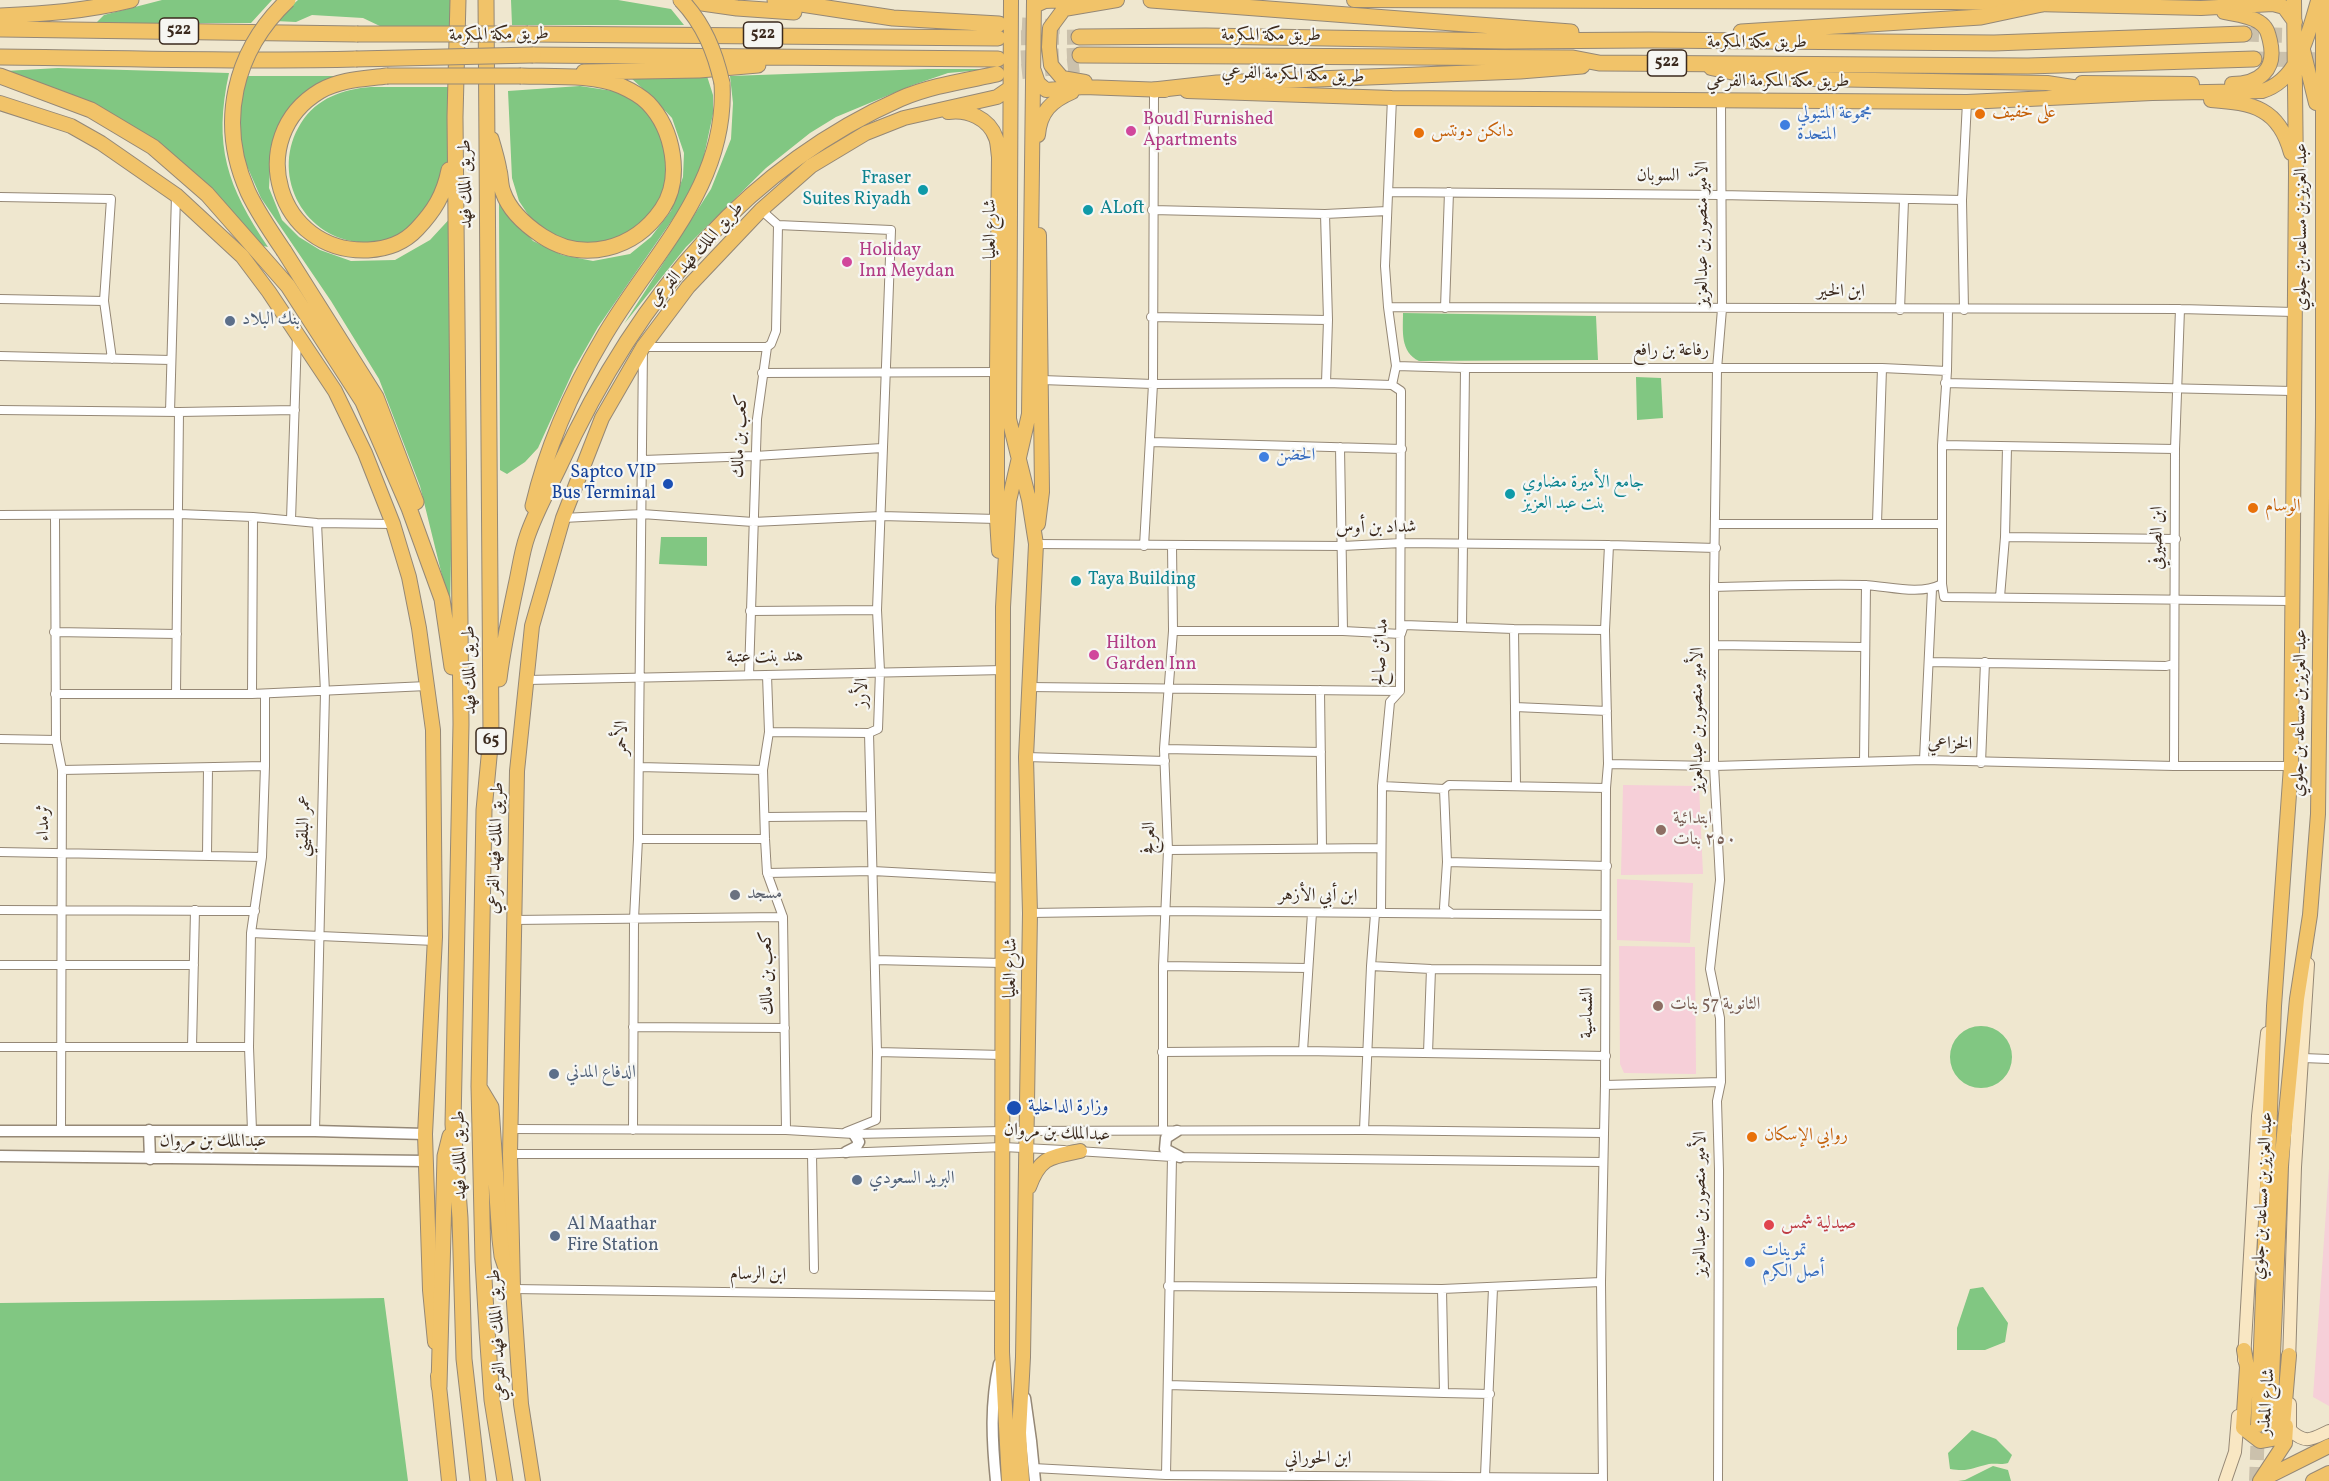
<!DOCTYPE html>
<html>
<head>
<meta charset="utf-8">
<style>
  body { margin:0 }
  canvas { display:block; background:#efe7cf }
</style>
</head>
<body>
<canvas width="2329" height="1481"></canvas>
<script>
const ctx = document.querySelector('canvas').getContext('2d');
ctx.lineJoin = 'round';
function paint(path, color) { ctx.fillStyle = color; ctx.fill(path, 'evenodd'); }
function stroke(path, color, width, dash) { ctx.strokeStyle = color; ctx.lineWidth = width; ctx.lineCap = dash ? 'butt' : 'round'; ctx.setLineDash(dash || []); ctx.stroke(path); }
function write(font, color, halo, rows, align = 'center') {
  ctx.font = font + ' Vollkorn,Amiri,serif'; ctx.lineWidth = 4.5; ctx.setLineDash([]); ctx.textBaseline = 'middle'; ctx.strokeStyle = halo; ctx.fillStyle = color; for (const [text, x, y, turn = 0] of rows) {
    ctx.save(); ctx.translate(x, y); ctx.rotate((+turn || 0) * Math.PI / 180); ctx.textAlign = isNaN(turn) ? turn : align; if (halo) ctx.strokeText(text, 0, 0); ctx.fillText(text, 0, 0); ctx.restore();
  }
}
const built = new Path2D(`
  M1623 785 1699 786 1703 874 1621 875Z
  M1617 879 1693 883 1690 943 1617 940Z
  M1619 946 1695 947 1696 1074 1624 1073 1620 1064Z
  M2329 1168V1406L2313 1397Z`);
const green = new Path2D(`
  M162 0H272L251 23H96L104 15Z
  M298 0H453L451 29 384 28 363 18 312 15 296 22 275 21Z
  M511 0H618L671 9 684 25H512Z
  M58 68 229 73C213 146 227 186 268 247L259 245 226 207 75 97 5 71Z
  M928 69H993L948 73 913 85 836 117 810 133 766 168 686 247 624 324 711 189 731 139 733 103 730 76Z
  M246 76H335L312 87 287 112 271 147 269 188 282 220 299 237 320 250 351 261 395 260 430 240 454 214 457 250 450 608 420 486 379 379 331 301 261 198 243 157 239 130 240 98Z
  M707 76 713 95V114L702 165 681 207 598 327 574 369 538 448 525 462 507 474 500 470 499 201 533 241 562 255 593 261 630 254 651 237 671 211 683 177 684 153 672 118 654 99 631 78Z
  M580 86 613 91 631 98 650 114 668 146 665 195 635 233 589 246 553 236 533 222 519 201 512 178 508 91Z
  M371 87H449C449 115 455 167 441 191 437 198 408 232 402 236 389 243 372 244 358 242 301 236 270 172 301 123 317 98 343 89 371 87Z
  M1403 313 1596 316 1598 360 1419 361C1400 352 1403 331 1403 313Z
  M1636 377 1661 378 1663 418 1637 420Z
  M661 537H707V566L659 564Z
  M1950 1057a31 31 0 1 1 62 0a31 31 0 1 1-62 0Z
  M1983 1287 2008 1323 2005 1342 1985 1350H1957V1328L1970 1289Z
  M384 1298 408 1481H0V1303Z
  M1972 1430 1996 1439 2012 1455 2008 1463C2001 1465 1996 1463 1989 1464 1971 1468 1969 1472 1950 1469L1948 1453Z
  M1993 1466 2008 1470 2011 1481H1958L1965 1480Z`);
const primaryTunnel = new Path2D(`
  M2256 1481 2258 1430`);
const motorwayTunnel = new Path2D(`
  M999 24 1063 27
  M2244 34 2308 36
  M998 38 1079 37
  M998 59 1080 55
  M2254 59 2329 60
  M999 74 1079 65`);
const minor = new Path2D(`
  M1392 98 1385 266 1388 307 1396 366 1392 385
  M1389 192 1720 195 1962 200
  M0 197 111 199 104 301 112 359
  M1152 210 1325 214 1387 211
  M1325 214 1328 320 1326 383
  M778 225 891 230 877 610 880 671 878 729 869 733 877 1052 876 1120 846 1132
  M0 299 104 301
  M1388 307 2180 309 2294 312
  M1445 308 1449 192
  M1900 310 1904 200
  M1948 310 1947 371 1942 445V584L1944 597 2291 601
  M1964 310 1962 200 1967 102
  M1151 317 1328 320
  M0 356 171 360
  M1396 366 1465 368H1882L1947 371
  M762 373 997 372
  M1042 380 1153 384 1326 383 1392 385 1401 391 1400 691 1390 702 1382 786 1381 912
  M1945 383 2292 391
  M0 410 179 412 295 410
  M170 412 176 195
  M1151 442 1402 449
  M1942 445 2175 449
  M1340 447 1343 631
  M643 460 755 456 882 448
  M0 515 179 514 253 517 317 523 393 524
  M55 515 56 740 62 770 61 1131
  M563 518 642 514 753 522 881 516 997 519
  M291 520 297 335
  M1877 523 1882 368
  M1717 524H1942
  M2005 537 2176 539
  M1036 544 1343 546 1401 543 1609 545 1716 548
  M1144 546 1153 384 1154 90
  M1714 587C1764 586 1814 584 1864 585 1889 586 1918 596 1942 584
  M2000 597 2005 537 2007 447
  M750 611 877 610
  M1462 627 1465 368
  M1514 629 1516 786
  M1173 631H1343L1401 634 1404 625 1514 629 1605 630
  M54 632 177 634
  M1715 645 1864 647
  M1929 662 2166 666 2174 664
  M749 675 757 419 767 347 771 344 776 331 778 225 761 210
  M767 675 769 732 763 770 765 839 767 873 783 917 786 1130
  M527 680 1004 670
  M1028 687 1400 691
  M1320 690 1322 848
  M55 694H252L427 686
  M176 694 179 412
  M252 694 253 517
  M1515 707 1607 711
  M769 732 869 733
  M0 739 56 740
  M1164 749 1321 752
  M1026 757 1165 761
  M1924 760 1932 589
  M1864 761 1866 585
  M1981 763 1985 662
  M1608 764 1714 766 1924 760 2174 766H2291
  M2174 766 2175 449 2180 309
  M639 767 763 770
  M62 770 265 766
  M1382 786 1444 789 1449 785 1606 788
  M1444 789 1447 862 1444 908 1452 914
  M765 817 871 816
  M638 839H765
  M1168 850 1381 848
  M0 852 262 857
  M207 855 208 768
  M1447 862 1607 866
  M767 873 873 871 1003 878
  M0 910 255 911
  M1030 913 1167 911 1605 915
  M513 920 783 917
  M251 933 435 941
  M875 960 1002 963
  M0 965H194
  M1163 966 1308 968
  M1371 966 1431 969 1605 970
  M633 1027 785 1028
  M0 1047H249
  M192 1047 195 910
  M1303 1051 1312 913
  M877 1052 1003 1055
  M1162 1052 1303 1051 1606 1056
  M1428 1053 1431 969
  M2303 1058 2329 1059
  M1605 1085 1721 1082
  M510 1129 786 1130 854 1134 1004 1131 1364 1130 1604 1133
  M633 1130 634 919 638 839 643 347H767
  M1364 1130 1371 966 1375 914
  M252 1131 249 1047 251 933 262 857 265 766V694
  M315 1131 325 692 317 523
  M1163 1131V966L1168 850 1164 749 1173 631 1172 545
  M1077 1151 1172 1157 1603 1162
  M510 1154H812L1003 1147 1064 1150
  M812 1154 814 1269
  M1168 1286 1442 1289 1601 1282
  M513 1289 1003 1296
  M1168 1385 1444 1393 1442 1289
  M1444 1393 1490 1394
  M1033 1468 1166 1475 1603 1478
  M1166 1475 1172 1157
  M1485 1476 1493 1288
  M1603 1481 1601 1282 1605 1085 1606 788 1608 764 1605 630 1609 545
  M1718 1481 1719 1170 1717 1101 1721 1082 1720 1018 1710 969 1720 880 1714 766V587L1717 369 1722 309 1721 101`);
const tertiary = new Path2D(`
  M149 1130 150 1159
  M0 1131H315L425 1134
  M1177 1131 1166 1138 1165 1149 1180 1157
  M846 1152 856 1147 859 1142 854 1134
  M0 1156 426 1161
  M1025 1398 1031 1441 1035 1481
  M996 1481C992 1441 990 1403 999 1364`);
const secondary = new Path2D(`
  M2244 1360 2258 1116 2267 1033
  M2289 1363 2295 1167 2308 964
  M2290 1404V1430C2306 1445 2312 1439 2329 1431
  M2225 1481 2235 1452 2238 1416`);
const primary = new Path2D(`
  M1011 0 1009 419 1029 500 1036 544 1026 757 1030 913 1023 1357 1019 1433 1022 1481
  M1354 0 1951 2 2201 8 2273 4 2284 7 2295 22
  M1034 6 1045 1 1068 0
  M2224 12C2234 14 2251 16 2259 22 2267 27 2268 33 2270 41 2277 70 2259 84 2232 84
  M2302 46 2316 103
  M1711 68 1758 78 2047 83 2092 90
  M1034 71 1038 83 1046 90 1084 87 1165 90
  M1085 82 1062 78 1051 65 1049 47 1050 28 1064 9 1117 0
  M2082 83 2192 84
  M1187 91 1392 98 1967 102 2152 93 2262 91C2299 80 2308 34 2318 1
  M2211 100C2253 103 2279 108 2291 153
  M0 103 71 126 101 143 176 195 242 256 269 292 335 391 365 453 393 524 409 577 419 628 433 730 435 937 425 1134 430 1290 435 1342
  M948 112C967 109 989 118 996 138 998 143 998 151 999 157L997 372V519L999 551
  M1038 135C1040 112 1051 101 1072 92
  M1038 524 1042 492 1039 235
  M1029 1187C1040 1157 1050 1157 1080 1151
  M2244 1350 2247 1367 2243 1428 2260 1441 2277 1438 2283 1426 2289 1355
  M438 1376 449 1481
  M2258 1425 2274 1006 2291 766 2296 173 2294 0
  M2270 1425 2281 1166 2297 999 2310 915 2318 814 2323 417V0
  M2261 1480 2329 1446
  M533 1481 521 1404 513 1289 510 1154 517 771 532 626 563 518 602 418 643 347 688 287 761 210 811 166 866 133 904 118 997 97 1010 88
  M1009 1481 1002 1352 1003 607 1009 501 1029 414 1034 0
  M2260 1481 2285 1443 2286 1426
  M2313 1481 2329 1473`);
const motorway = new Path2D(`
  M458 0 455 117 461 724 453 1124 460 1218 464 1359 478 1481
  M486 0 491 736 484 810 479 1086 483 1261 487 1330 492 1400 505 1481
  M681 0 737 8 794 12
  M775 0 893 18 999 24
  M1151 0 1571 32
  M0 16C44 14 87 11 131 0
  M0 29 357 34
  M1741 32 1981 17 2042 4
  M528 34 998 38
  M1079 37 1206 36 1505 41 1649 40 1994 43 2244 34
  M533 55 998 59
  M1080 55 1573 58 1599 63 2028 66 2254 59
  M0 57C119 58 237 62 356 59
  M584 72 699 70 758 65
  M0 76 91 110 153 147 207 194 288 286 363 402 409 508 442 599 452 667
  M387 76C364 79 341 79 320 91 243 137 277 254 368 250 387 249 403 244 417 229 434 211 444 195 449 170
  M1154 90 1217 83 1520 71 1582 66
  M491 139C494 149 497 159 499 170 501 177 500 185 503 192 509 210 527 226 542 236 583 263 634 250 662 209 683 178 673 129 648 103 641 96 630 90 621 86 594 74 551 77 521 76
  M284 251 376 397 416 502
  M533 506C547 446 572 390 603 338 651 255 728 187 722 83
  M499 679C503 646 510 614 517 581 520 567 522 551 527 537 535 513 548 490 559 467 631 309 738 171 900 99 930 86 964 81 997 74
  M479 1087 491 1107 500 1239 502 1256 513 1289
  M439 1386 445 1156 450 1136`);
const motorwayBridge = new Path2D(`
  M681 0C704 24 715 52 722 83
  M357 34H528
  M356 59 533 55
  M387 76H521
  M284 251C271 232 258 213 248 192 217 123 234 51 288 0`);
const markers = [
  [1980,114,6,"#e8710a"],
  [1785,125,6,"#3f7fe0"],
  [1131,131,6,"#d1479c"],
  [1419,133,6,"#e8710a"],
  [923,190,6,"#0f9aa8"],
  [1088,210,6,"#0f9aa8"],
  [847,262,6,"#d1479c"],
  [230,321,6,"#5c6f8a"],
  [1264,457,6,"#3f7fe0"],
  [668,484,6,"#1a4fb4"],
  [1510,494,6,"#0f9aa8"],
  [2253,508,6,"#e8710a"],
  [1076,581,6,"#0f9aa8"],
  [1094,655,6,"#d1479c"],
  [1661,830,6,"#8d6e63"],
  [735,895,6,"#6b7280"],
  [1658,1006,6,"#8d6e63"],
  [554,1074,6,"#5c6f8a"],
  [1014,1108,8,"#1a4fb4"],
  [1752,1137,6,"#e8710a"],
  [857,1180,6,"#5c6f8a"],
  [1769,1225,6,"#e0444e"],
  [555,1236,6,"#5c6f8a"],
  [1750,1262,6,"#3f7fe0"]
];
const shields = [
  [179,31,39],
  [763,35,39],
  [1667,63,39],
  [491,741,30]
];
const shieldNames = [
  ["522",179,31],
  ["522",763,35],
  ["522",1667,63],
  ["65",491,741]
];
const streetNames = [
  ["طريق مكة المكرمة",499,36,-1],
  ["طريق مكة المكرمة",1271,37],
  ["طريق مكة المكرمة",1757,44],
  ["طريق مكة المكرمة الفرعي",1293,76,2],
  ["طريق مكة المكرمة الفرعي",1778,83],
  ["السوبان",1658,177,1],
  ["طريق الملك فهد",467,184,-91],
  ["عبد العزيز بن مساعد بن جلوي",2303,227,-90],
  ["شارع العليا",992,229,-90],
  ["الأمير منصور بن عبدالعزيز",1704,234,-90],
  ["طريق الملك فهد الفرعي",697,255,-48],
  ["ابن الخير",1841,293],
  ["رفاعة بن رافع",1671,352],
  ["كعب بن مالك",741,436,-87],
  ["شداد بن أوس",1376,529,-1],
  ["ابن الصيرفي",2159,538,-90],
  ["مدائن صالح",1382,652,-87],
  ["هند بنت عتبة",765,658,-1],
  ["طريق الملك فهد",471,670,-91],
  ["الأرز",863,693,-88],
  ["عبد العزيز بن مساعد بن جلوي",2301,713,-89],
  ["الأمير منصور بن عبدالعزيز",1699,720,-90],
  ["الأحمر",623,738,-89],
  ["الخزاعي",1950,745,2],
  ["ثرمداء",45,823,-90],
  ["عمر البلقيني",305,826,-88],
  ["العرفج",1151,838,-91],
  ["طريق الملك فهد الفرعي",497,848,-88],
  ["ابن أبي الأزهر",1318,897,1],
  ["شارع العليا",1012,968,-89],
  ["كعب بن مالك",768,973,-91],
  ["الشماسية",1589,1013,-90],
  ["عبدالملك بن مروان",1057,1134,3],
  ["عبدالملك بن مروان",213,1143],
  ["طريق الملك فهد",461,1155,-91],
  ["عبد العزيز بن مساعد بن جلوي",2264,1196,-87],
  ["الأمير منصور بن عبدالعزيز",1702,1204,-90],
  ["ابن الرسام",758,1276,1],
  ["طريق الملك فهد الفرعي",499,1335,-93],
  ["شارع المعذر",2268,1402,-86],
  ["ابن الحوراني",1318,1460]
];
const foodNames = [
  ["على خفيف",1992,114],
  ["دانكن دونتس",1431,133],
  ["الوسام",2265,508],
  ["روابي الإسكان",1764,1137]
];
const shopNames = [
  ["مجموعة المتبولي",1797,115],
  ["المتحدة",1797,136],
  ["الحضن",1276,457],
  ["تموينات",1762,1252],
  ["أصل الكرم",1762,1273]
];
const hotelNames = [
  ["Boudl Furnished",1143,121],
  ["Apartments",1143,142],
  ["Holiday",859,252],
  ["Inn Meydan",859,273],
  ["Hilton",1106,645],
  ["Garden Inn",1106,666]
];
const cultureNames = [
  ["Fraser",911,180,"right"],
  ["Suites Riyadh",911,201,"right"],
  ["ALoft",1100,210],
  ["جامع الأميرة مضاوي",1522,484],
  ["بنت عبد العزيز",1522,505],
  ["Taya Building",1088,581]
];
const serviceNames = [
  ["بنك البلاد",242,321],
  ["الدفاع المدني",566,1074],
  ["البريد السعودي",869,1180],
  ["Al Maathar",567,1226],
  ["Fire Station",567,1247]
];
const transitNames = [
  ["Saptco VIP",656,474],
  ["Bus Terminal",656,495],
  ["وزارة الداخلية",1028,1108,"left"]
];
const educationNames = [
  ["ابتدائية",1673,820],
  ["٢٥٠ بنات",1673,841],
  ["الثانوية 57 بنات",1670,1006]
];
const worshipNames = [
  ["مسجد",747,895]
];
const healthNames = [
  ["صيدلية شمس",1781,1225]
];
paint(built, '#f6cfd8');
paint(green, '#81c782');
stroke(primaryTunnel, '#cbc1ac', 14, [14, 7]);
stroke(motorwayTunnel, '#cbc1ac', 15, [15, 8]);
stroke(minor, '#958876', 10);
stroke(tertiary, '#958876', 13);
stroke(secondary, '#958876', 14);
stroke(primary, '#958876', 16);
stroke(motorway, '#958876', 17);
stroke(minor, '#fff', 8);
stroke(tertiary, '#fff', 10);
stroke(secondary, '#f9e7c3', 12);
stroke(primary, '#f1c369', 14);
stroke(motorway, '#f1c369', 15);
stroke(motorwayBridge, '#958876', 17, []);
stroke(motorwayBridge, '#f1c369', 15);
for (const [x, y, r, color] of markers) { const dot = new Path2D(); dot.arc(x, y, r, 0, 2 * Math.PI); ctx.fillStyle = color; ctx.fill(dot); stroke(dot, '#f6f6f2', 2); }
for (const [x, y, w] of shields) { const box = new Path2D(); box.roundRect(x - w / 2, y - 13, w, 26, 4.5); ctx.fillStyle = '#f6f6f2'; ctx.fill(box); stroke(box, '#3b2a1e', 1.5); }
write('bold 16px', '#3b2a1e', null, shieldNames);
write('18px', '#3b2a1e', '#f6f6f2', streetNames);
write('18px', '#c56008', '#f6f6f2', foodNames, 'left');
write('18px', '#366cbe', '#f6f6f2', shopNames, 'left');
write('18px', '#b23c85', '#f6f6f2', hotelNames, 'left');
write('18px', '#0d838f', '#f6f6f2', cultureNames, 'left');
write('18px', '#4e5e75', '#f6f6f2', serviceNames, 'left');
write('18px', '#164399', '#f6f6f2', transitNames, 'right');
write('18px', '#785e54', '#f6f6f2', educationNames, 'left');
write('18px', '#5b616d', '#f6f6f2', worshipNames, 'left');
write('18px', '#be3a42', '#f6f6f2', healthNames, 'left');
</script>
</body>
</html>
